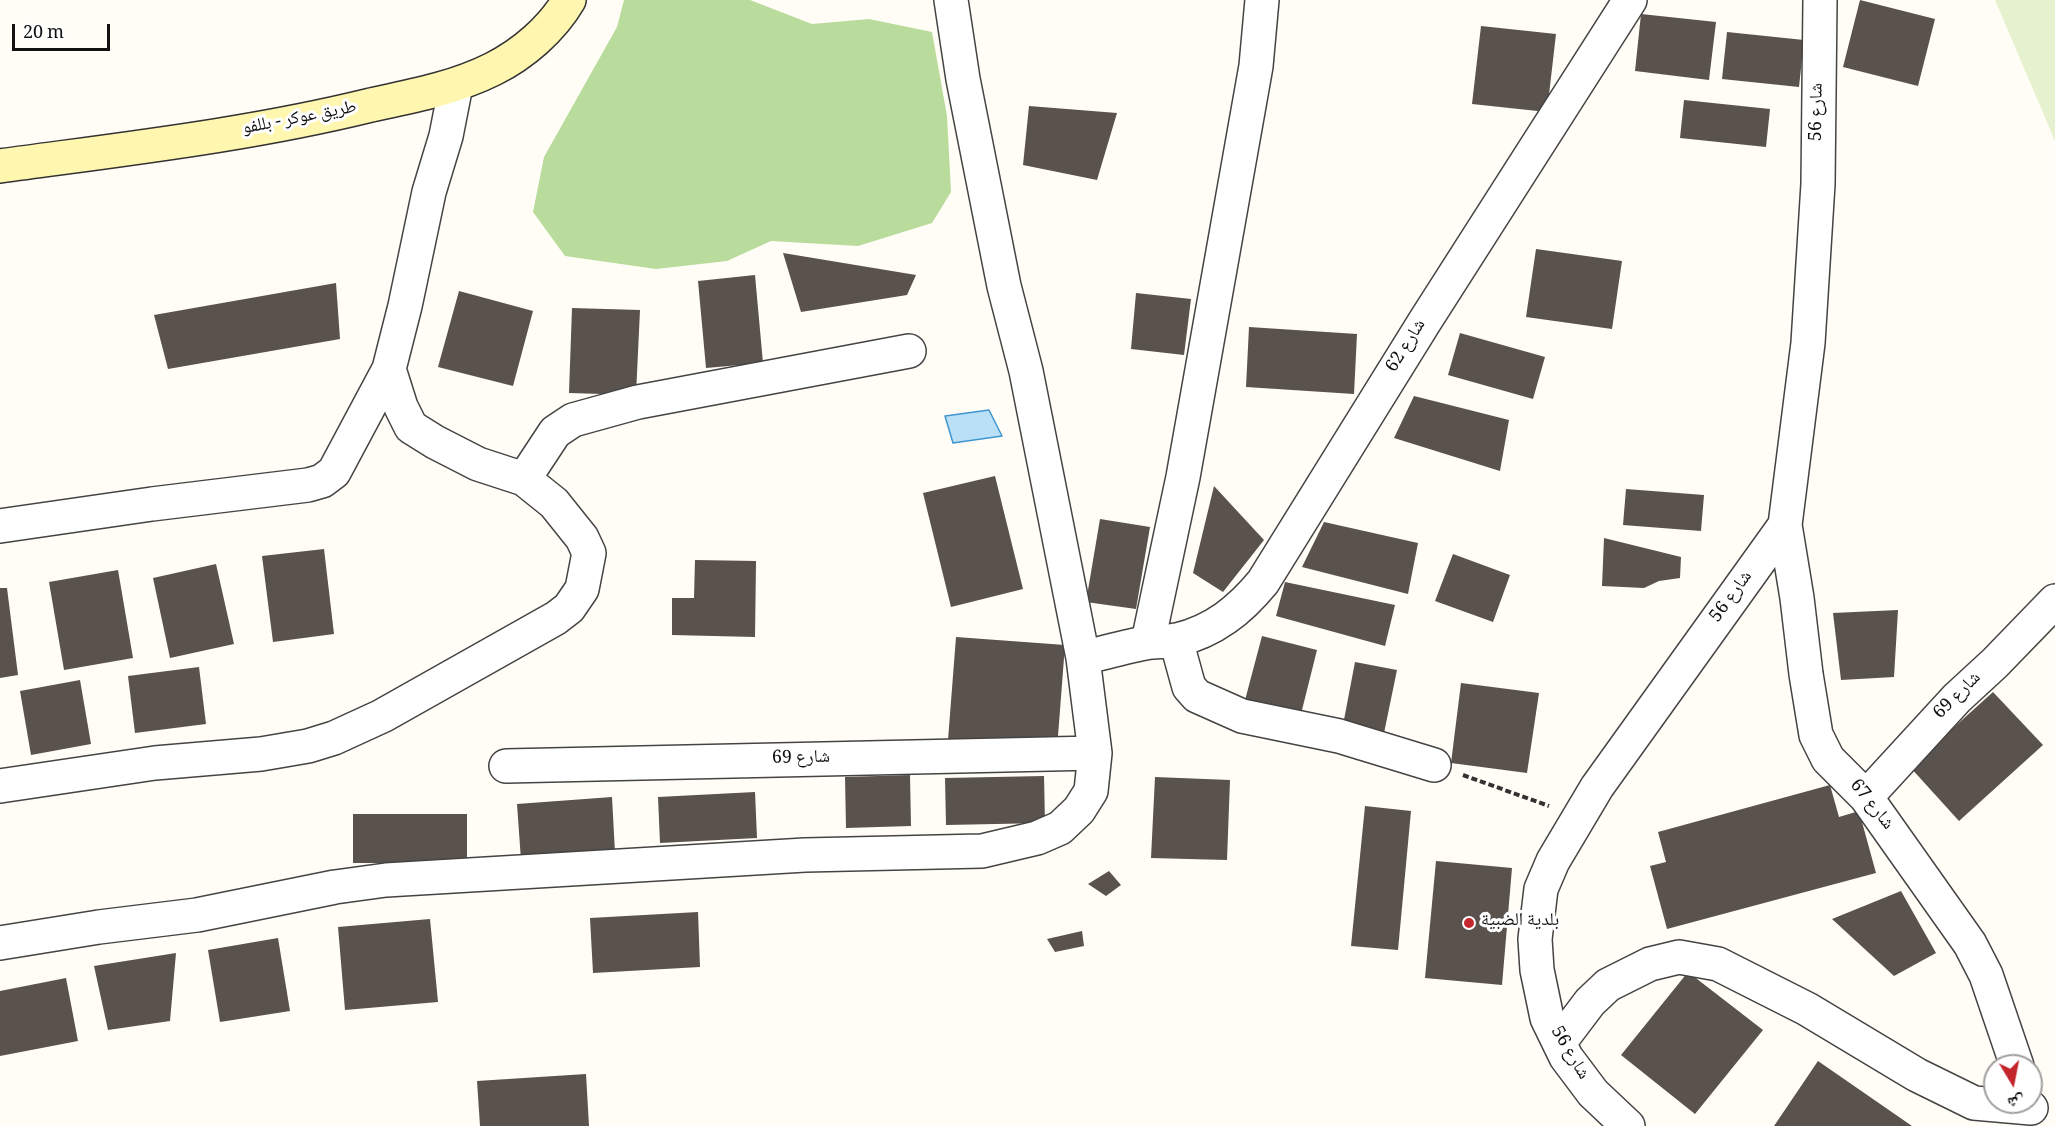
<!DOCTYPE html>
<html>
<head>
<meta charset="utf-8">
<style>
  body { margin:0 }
  #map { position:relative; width:2055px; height:1126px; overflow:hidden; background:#fffdf5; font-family:Georgia,"Noto Naskh Arabic",serif }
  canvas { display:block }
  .north { position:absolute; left:1983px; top:1054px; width:60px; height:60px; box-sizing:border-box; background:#fff; border:2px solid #a0a0a0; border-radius:50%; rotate:170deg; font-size:16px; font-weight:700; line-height:24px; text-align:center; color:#111 }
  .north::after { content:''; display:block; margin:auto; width:21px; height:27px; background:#c4262e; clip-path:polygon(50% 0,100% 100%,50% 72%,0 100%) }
  .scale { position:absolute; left:12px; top:24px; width:98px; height:27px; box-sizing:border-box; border:3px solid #111; border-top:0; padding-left:8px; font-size:18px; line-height:21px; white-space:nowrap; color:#111; -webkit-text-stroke:4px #fff; paint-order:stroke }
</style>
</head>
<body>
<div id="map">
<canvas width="2055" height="1126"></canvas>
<div class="north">ش</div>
<div class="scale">20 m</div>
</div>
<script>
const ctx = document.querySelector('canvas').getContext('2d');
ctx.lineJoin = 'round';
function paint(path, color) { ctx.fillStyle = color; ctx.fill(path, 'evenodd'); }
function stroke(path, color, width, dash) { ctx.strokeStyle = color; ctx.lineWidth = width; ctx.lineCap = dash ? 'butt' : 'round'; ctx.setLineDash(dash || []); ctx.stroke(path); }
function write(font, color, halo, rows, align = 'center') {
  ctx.font = font + ' Georgia,"Noto Naskh Arabic",serif'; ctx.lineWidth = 6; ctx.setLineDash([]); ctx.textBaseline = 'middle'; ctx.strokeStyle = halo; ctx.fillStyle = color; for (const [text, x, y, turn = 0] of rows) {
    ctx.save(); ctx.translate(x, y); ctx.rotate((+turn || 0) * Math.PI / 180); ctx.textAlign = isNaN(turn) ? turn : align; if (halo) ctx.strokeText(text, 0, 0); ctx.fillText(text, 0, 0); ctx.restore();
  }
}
const forest = new Path2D(`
  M624 0H750L812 24 869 19 932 32 947 116 951 192 932 223 858 246 771 241 727 261 656 269 565 256 533 212 544 157 617 27Z`);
const pitch = new Path2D(`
  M1995 0H2055V141Z`);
const water = new Path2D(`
  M989 410 1002 436 953 443 945 416Z`);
const building = new Path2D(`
  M1860 0 1935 19 1918 86 1843 67Z
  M1641 14 1716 22 1709 80 1635 71Z
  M1481 26 1556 34 1547 112 1472 104Z
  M1727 32 1804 40 1799 87 1722 79Z
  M1684 100 1770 109 1766 147 1680 138Z
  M1029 106 1117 113 1097 180 1023 165Z
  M1536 249 1622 261 1612 329 1526 317Z
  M783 253 916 275 907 295 801 312Z
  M755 275 763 363 706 368 698 281Z
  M336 283 340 339 168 369 154 315Z
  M459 291 533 311 513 386 438 367Z
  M1136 293 1191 299 1184 355 1131 349Z
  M572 308 640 310 636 395 569 393Z
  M1249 327 1357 334 1354 394 1246 387Z
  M1460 333 1545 357 1533 399 1448 375Z
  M1414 396 1509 420 1500 471 1394 438Z
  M995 476 1023 589 951 607 923 493Z
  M1214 486 1264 540 1223 592 1193 573Z
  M1626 489 1704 495 1701 531 1623 525Z
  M1100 519 1150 527 1136 609 1086 602Z
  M1324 522 1418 543 1408 594 1302 567Z
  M1604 538 1681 557 1680 578 1659 581 1644 588 1602 586Z
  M324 549 334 634 273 642 262 556Z
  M1453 554 1510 575 1493 622 1435 601Z
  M695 560 756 561 755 637 672 635V598H694Z
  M216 564 234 644 170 658 153 578Z
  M118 570 133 658 64 670 49 582Z
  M1285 582 1395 605 1385 646 1276 616Z
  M0 588H7L18 675 0 678Z
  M1898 610 1894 677 1841 680 1833 613Z
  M1262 636 1317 650 1300 718 1244 704Z
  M956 637 1065 645 1057 749 948 740Z
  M1355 662 1397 670 1384 733 1343 725Z
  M199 667 206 724 135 733 128 676Z
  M80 680 91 744 31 755 20 691Z
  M1461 683 1539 693 1527 773 1451 763Z
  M1993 692 2043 745 1959 821 1910 767Z
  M910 775 911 826 846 828 845 777Z
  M1044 776 1045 823 946 825 945 778Z
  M1155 777 1230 780 1227 860 1151 858Z
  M1830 785 1839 817 1859 811 1876 873 1667 929 1650 866 1666 862 1658 832Z
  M755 792 757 838 660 843 658 797Z
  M612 797 615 853 521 860 517 804Z
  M1365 806 1411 811 1398 950 1351 946Z
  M353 814H467V863H353Z
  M1436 861 1512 868 1502 985 1425 978Z
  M1109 871 1121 885 1106 896 1088 884Z
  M1901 891 1936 953 1894 976 1832 919Z
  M698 912 700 967 593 973 590 918Z
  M430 919 438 1002 345 1010 338 927Z
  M1082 931 1084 946 1055 952 1047 939Z
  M278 938 290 1011 220 1022 208 950Z
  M176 953 170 1021 108 1030 94 966Z
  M1688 972 1763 1030 1695 1114 1621 1055Z
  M66 978 78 1041 0 1056V991Z
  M1818 1061 1912 1126H1774Z
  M586 1074 589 1126H480L477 1081Z`);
const path = new Path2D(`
  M1463 775 1549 806`);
const street = new Path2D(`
  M524 479 555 432 573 420 638 402 909 351
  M1785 525 1797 598 1806 674 1816 735 1828 759 1866 797 1970 944 1986 975 2017 1066
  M0 526 152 504 308 485 322 481 334 472 389 369 405 306 429 192 446 136 456 85
  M1176 640 1189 687 1197 696 1242 716 1339 736 1434 765
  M1148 642 1183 477 1256 66 1262 0
  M1083 658C1103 653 1124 647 1145 643 1156 641 1167 642 1177 640 1214 631 1240 610 1263 582L1425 321 1630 0
  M506 766 1095 753
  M0 786 155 763 261 754 308 746 334 738 382 716 556 618 569 608 582 589 589 553 582 538 554 503 524 479 478 464 435 442 411 427 401 407 389 369
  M1866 797 1957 698 1995 663 2055 601
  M0 943 99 927 197 915 335 887 386 880 805 855 982 851 1037 838 1060 828 1079 810 1091 791 1095 753 1083 658 1026 371 1004 286 963 79 951 0
  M1559 1043 1590 1002 1608 985 1650 964 1679 957 1718 964 1807 1009 1917 1075 1974 1103 2031 1108
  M1628 1126 1593 1093 1566 1057 1547 1018 1537 970 1535 939 1541 889 1553 861 1597 787 1785 525 1808 343 1818 184 1820 0`);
const secondary = new Path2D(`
  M0 166C124 149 249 135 371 105 413 96 455 88 493 69 523 54 552 29 569 0`);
const markers = [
  [1469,923,6,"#c4262e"]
];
const streetNames = [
  ["شارع 56",1819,112,-89],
  ["طريق عوكر - بللفو",300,120,-11],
  ["شارع 62",1408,347,-58],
  ["شارع 56",1733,598,-54],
  ["شارع 69",1959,697,-45],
  ["شارع 69",801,760,-1],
  ["شارع 67",1870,806,51],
  ["شارع 56",1568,1054,59]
];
const poiNames = [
  ["بلدية الضبية",1481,923]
];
paint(forest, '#b9dc9c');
paint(pitch, '#e6f2cf');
paint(water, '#b9e0f7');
stroke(water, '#3f96cf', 1.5);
paint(building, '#5a524d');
stroke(street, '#444', 36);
stroke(secondary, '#333', 36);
stroke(path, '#333', 4, [6, 3]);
stroke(street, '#fff', 33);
stroke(secondary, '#fff6b0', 33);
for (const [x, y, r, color] of markers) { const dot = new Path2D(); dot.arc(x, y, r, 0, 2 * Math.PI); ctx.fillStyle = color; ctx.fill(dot); stroke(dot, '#fff', 2); }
write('18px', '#111', '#fff', streetNames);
write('18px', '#111', '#fff', poiNames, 'left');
</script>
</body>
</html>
